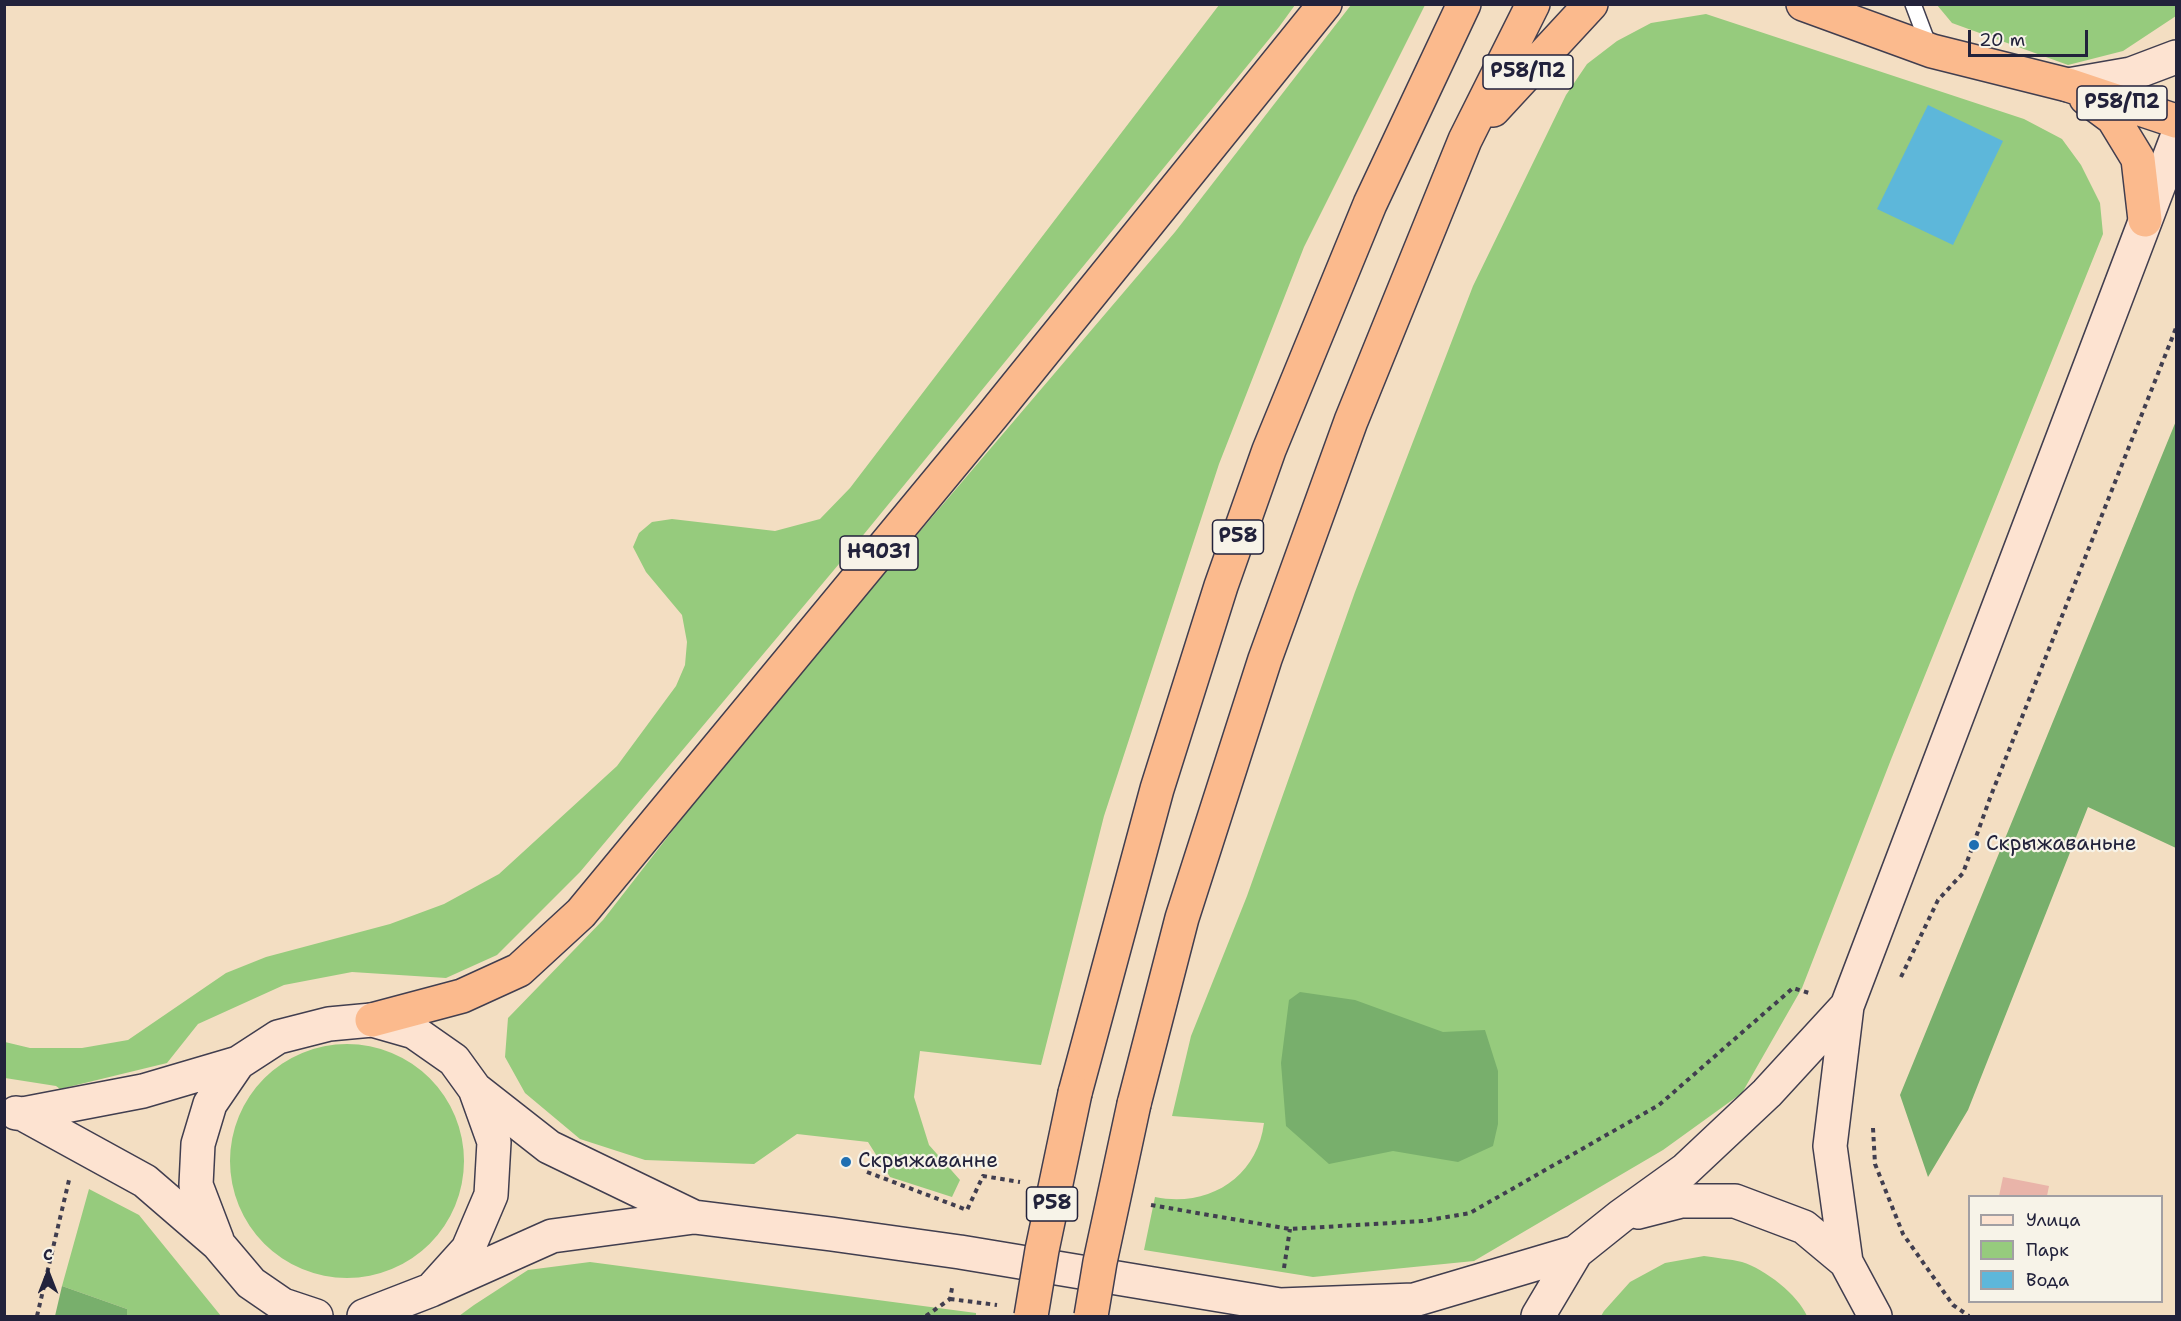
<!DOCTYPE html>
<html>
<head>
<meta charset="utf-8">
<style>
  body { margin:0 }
  #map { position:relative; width:2181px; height:1321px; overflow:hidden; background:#f3dec2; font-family:"Shantell Sans",sans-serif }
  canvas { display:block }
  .frame { position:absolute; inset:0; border:6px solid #22223b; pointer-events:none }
  .legend { position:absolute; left:1968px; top:1195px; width:195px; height:108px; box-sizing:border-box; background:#f7f3e8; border:2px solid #a29fa3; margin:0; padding:8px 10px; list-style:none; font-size:18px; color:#22223b }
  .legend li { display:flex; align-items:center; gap:12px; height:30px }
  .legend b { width:30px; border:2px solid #a29fa3 }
  .north { position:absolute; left:18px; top:1243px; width:60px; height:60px; -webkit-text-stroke:4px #f7f3e8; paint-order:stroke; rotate:0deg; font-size:16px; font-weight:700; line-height:24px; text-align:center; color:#22223b }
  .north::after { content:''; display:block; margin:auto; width:21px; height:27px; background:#22223b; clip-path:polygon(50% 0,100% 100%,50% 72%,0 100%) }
  .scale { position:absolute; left:1968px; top:30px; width:120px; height:27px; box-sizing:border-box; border:3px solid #22223b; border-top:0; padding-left:8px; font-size:18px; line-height:21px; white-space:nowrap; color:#22223b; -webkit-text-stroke:4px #f7f3e8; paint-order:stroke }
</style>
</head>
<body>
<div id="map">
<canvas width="2181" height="1321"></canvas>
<div class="frame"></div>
<ul class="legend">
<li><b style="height:8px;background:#fde3d1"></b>Улица</li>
<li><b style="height:16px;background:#96cb7d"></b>Парк</li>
<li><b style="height:16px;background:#5db7da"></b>Вода</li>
</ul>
<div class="north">С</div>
<div class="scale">20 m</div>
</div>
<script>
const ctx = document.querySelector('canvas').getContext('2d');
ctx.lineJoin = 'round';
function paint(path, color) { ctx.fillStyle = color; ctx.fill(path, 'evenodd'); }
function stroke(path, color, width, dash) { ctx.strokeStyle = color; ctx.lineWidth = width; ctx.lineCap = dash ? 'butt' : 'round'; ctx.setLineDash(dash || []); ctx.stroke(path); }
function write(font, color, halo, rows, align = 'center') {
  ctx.font = font + ' "Shantell Sans",sans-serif'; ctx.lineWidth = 4.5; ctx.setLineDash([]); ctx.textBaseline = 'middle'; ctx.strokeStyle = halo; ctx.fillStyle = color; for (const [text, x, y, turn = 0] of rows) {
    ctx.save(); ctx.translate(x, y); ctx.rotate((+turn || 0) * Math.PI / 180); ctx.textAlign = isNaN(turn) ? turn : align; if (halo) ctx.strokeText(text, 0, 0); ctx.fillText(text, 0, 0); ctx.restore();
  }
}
const green = new Path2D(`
  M1219 5H1295L1279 27 860 539 580 872 497 955 446 978 352 972 284 985 198 1024 167 1063 60 1089 56 1086 5 1078V1042L30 1048H82L128 1040 226 973 266 957 390 924 444 904 499 874 617 766 676 686 685 665 687 642 682 615 646 572 633 547 639 533 652 522 672 519 775 531 820 519 850 488Z
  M1351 5H1425L1304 247 1219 464 1104 816 1041 1065 920 1051 914 1097 929 1145 960 1180 952 1197 890 1177 868 1142 797 1134 754 1164 645 1160 580 1139 525 1093 505 1057 508 1018 603 920 754 726 1175 232Z
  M1937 5H2176V16L2123 51 2068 65 1952 23Z
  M1706 14 2024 119 2062 139 2081 165 2100 203 2103 234 1892 757 1802 988 1742 1093 1663 1150 1474 1261 1313 1277 1144 1250 1155 1197C1208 1208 1257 1178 1264 1123L1172 1116 1191 1036 1247 896 1355 592 1473 286 1566 95 1587 64 1617 41 1651 23Z
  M230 1161a117 117 0 1 1 234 0a117 117 0 1 1-234 0Z
  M89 1189 139 1215 221 1316H127V1309L62 1286Z
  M1704 1256C1716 1258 1730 1259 1742 1262 1765 1269 1798 1295 1807 1316H1601L1604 1311 1630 1282 1665 1263Z
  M590 1262 976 1313V1316H459L474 1305 528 1270Z`);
const forest = new Path2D(`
  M2176 421V848L2088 807 1968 1110 1928 1177 1900 1095Z
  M1300 992 1355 1000 1443 1032 1485 1030 1498 1071V1124L1493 1146 1458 1162 1393 1151 1329 1164 1286 1126 1281 1063 1289 1000Z
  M62 1286 127 1309V1316H55Z`);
const water = new Path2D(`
  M1928 105 2003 141 1953 245 1877 209Z`);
const building = new Path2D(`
  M2003 1177 2049 1186 2047 1196H1999Z`);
const path = new Path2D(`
  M1901 977 1938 900 1963 873 1990 798 2176 328
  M1873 1128 1875 1164 1903 1234 1953 1305 1969 1316
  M867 1172 967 1210 983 1176 1020 1182
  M1151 1205 1290 1229 1423 1221 1470 1213 1659 1105 1793 988 1809 993
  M1284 1268 1290 1229
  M950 1299 997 1305
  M37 1316 69 1180
  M926 1316 950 1299 952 1288`);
const service = new Path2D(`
  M1913 4 1930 49`);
const secondary = new Path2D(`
  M2068 85 2131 74 2176 57
  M16 1113 23 1114 145 1181 218 1244 251 1283 283 1305 316 1316
  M23 1114 143 1091 238 1063 278 1037 329 1024 372 1020 414 1032 454 1060 475 1089 549 1147 694 1217
  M1638 1212 1681 1201H1735L1804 1227 1846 1262
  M217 1240 196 1185 198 1144 210 1104 238 1063
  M431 1290 552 1236 694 1217 831 1234 960 1252 1280 1305 1414 1300 1576 1252
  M364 1316 431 1290 468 1249 491 1195 494 1142 475 1089
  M1538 1316 1576 1252 1621 1216 1685 1170 1767 1093 1847 1006
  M1875 1316 1846 1262 1830 1146 1847 1006 2176 140`);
const trunk = new Path2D(`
  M1803 4 1932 51 2068 85 2176 121
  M2086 98 2113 118 2138 159 2145 220
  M1493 110 1591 4
  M372 1020 462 996 519 970 581 913 992 416 1325 4
  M1075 1093 1157 789 1221 586 1269 450 1370 204 1464 4
  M1134 1104 1182 918 1265 659 1351 421 1465 140 1533 4`);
const trunkBridge = new Path2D(`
  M1031 1316 1042 1250 1075 1093
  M1091 1316 1100 1262 1134 1104`);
const markers = [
  [1974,845,6,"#1f6fb2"],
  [846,1162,6,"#1f6fb2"]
];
const shields = [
  [1528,72,90],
  [2122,103,90],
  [1238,537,51],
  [879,553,78],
  [1052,1204,51]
];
const shieldNames = [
  ["Р58/П2",1528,72],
  ["Р58/П2",2122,103],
  ["Р58",1238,537],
  ["Н9031",879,553],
  ["Р58",1052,1204]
];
const poiNames = [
  ["Скрыжаваньне",1986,845],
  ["Скрыжаванне",858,1162]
];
paint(green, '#96cb7d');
paint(forest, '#78af6c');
paint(water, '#5db7da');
paint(building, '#e9b4a9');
stroke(service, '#413e4f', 18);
stroke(secondary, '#413e4f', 36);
stroke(trunk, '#413e4f', 36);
stroke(path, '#413e4f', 4, [4.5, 4.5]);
stroke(service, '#fff', 15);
stroke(secondary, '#fde3d1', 33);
stroke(trunk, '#fbba8d', 33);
stroke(trunkBridge, '#413e4f', 36, []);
stroke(trunkBridge, '#fbba8d', 33);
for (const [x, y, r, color] of markers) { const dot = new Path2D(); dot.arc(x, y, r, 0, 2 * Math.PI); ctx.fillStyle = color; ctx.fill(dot); stroke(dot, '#f7f3e8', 2); }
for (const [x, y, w] of shields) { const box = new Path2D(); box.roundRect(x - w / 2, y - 17, w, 34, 4.5); ctx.fillStyle = '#f7f3e8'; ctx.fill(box); stroke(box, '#22223b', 1.5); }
write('bold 20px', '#22223b', null, shieldNames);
write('21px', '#22223b', '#f7f3e8', poiNames, 'left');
</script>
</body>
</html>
